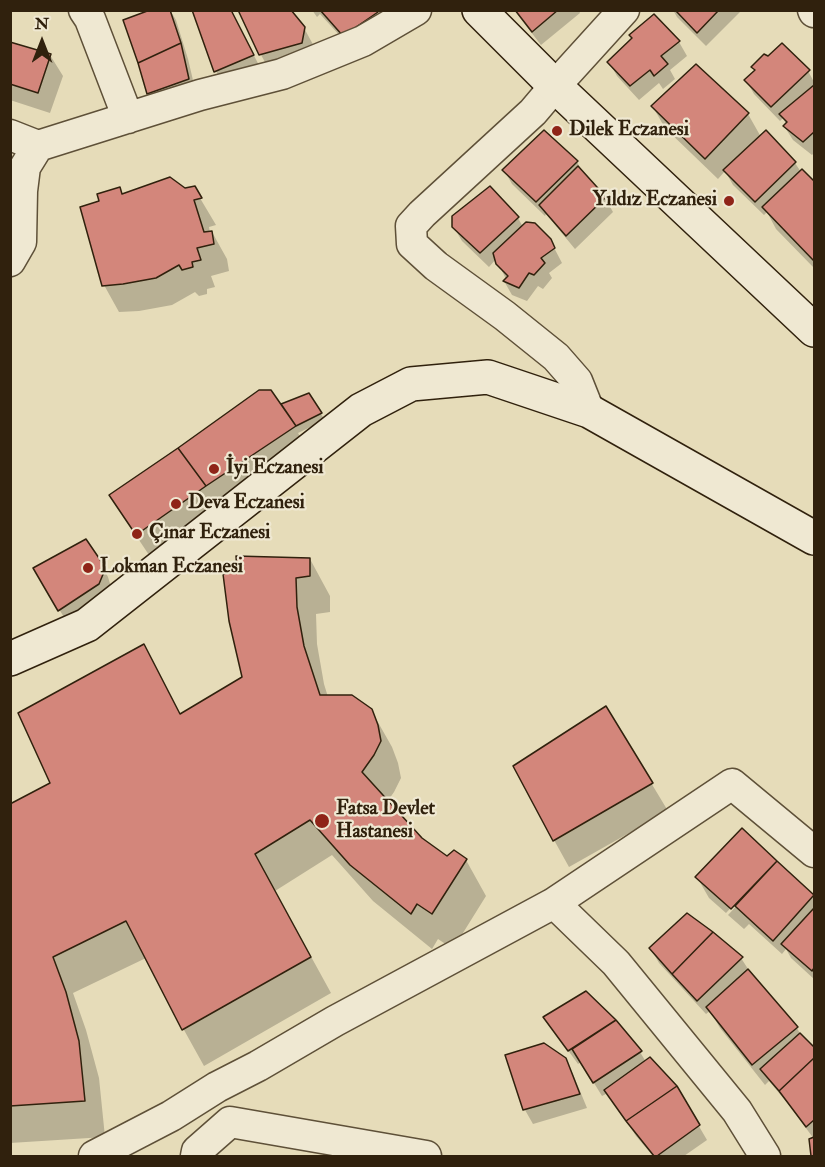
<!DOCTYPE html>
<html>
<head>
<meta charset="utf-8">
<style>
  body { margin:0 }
  #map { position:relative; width:825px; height:1167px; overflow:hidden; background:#e6dcb9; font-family:"IM FELL Double Pica",serif }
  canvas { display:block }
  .frame { position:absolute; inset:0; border:12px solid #30210d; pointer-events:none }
  .north { position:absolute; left:12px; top:12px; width:60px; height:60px; -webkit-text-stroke:4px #efe8d2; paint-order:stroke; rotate:0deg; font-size:16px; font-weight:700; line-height:24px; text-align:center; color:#30210d }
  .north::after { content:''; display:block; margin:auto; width:21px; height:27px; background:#30210d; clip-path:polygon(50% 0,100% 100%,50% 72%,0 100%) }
</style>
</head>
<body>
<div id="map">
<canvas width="825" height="1167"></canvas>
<div class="frame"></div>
<div class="north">N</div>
</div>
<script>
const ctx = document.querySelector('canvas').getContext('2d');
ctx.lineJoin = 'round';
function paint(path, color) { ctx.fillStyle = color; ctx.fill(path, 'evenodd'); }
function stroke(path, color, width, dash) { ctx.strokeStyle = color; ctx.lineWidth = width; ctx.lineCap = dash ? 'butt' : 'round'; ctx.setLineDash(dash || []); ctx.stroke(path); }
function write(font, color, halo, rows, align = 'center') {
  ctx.font = font + ' "IM FELL Double Pica",serif'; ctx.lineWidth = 4.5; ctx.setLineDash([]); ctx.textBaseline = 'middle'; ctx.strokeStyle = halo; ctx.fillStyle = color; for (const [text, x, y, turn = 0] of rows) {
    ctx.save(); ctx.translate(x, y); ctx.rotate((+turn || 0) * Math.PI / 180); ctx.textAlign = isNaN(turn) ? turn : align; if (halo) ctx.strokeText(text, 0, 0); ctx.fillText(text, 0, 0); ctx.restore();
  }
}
const shadow = new Path2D(`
  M155 10H170L176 20 188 59 196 93 157 107 149 93Z
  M230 10 261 69 224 85 216 71Z
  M240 10 304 28 316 50 273 76 261 55Z
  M312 10H375L385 27 352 49 320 14 317 17Z
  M514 10H579L580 13 541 45Z
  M673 10H742L706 46 677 17Z
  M631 36 679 42 687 56 670 70 675 79 663 89 659 83 639 100 617 76 609 62 633 39Z
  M10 44 50 55 63 76 50 113 10 100Z
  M753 67 808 71 814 82V153L812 155 793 140 784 126 786 124 783 118 780 121 754 94 746 80 756 72Z
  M653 107 748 114 761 137 795 163 801 172 802 171 814 183V268L776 229 767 212 764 215 733 185 725 171 718 179 665 128Z
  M544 132 577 162 584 175 605 198 613 212 575 249 546 214 545 216 512 184 504 170Z
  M194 188 216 225 209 227 210 233 212 232 227 259 229 271 211 276 215 287 207 289V294L199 296 195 292 172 305 139 311 119 312 104 285 101 202 120 189 123 195Z
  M518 218 523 227 550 240 562 263 549 273 552 278 543 289 538 286 527 301 512 295 504 281 506 279 496 259 489 267 462 241 453 226Z
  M308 395 325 420 298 433 307 448 149 555 123 516 280 406Z
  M310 559 330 596V612L316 614 317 644 324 684 328 697 371 710 392 747 398 763 401 778 394 792 387 802 421 840 447 858 466 860 486 896 453 949 438 939 432 949 373 901 332 855 275 891 331 993 204 1066 184 1030 146 958 73 993 86 1030 99 1078 105 1137 10 1143V806L52 784 143 646 181 715 244 678 231 621Z
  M100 562 108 577 111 587 68 624 35 569Z
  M606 708 668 811 569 867 554 840Z
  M742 830 814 899V979L791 958 786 949 782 954 749 924 744 929 728 915 774 866 772 864 726 913 709 898 697 877Z
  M651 949 741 958 750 972 749 973 797 1028 802 1037 814 1049V1156H813L811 1140 814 1139 789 1105 769 1081 765 1085 720 1028 710 1011 706 1014 659 963Z
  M586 993 615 1021 640 1052 646 1062 676 1087 707 1140 684 1156H653L636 1136 608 1093 602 1096 581 1062 578 1064 554 1031Z
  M507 1056 565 1059 573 1074 587 1108 533 1124 525 1110Z`);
const building = new Path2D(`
  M150 10H170L181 43 138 63 123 20Z
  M192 10H231L254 55 214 72Z
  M238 10H291L305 27 302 43 259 55Z
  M320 10H377L378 12 343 36Z
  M515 10H558L532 32Z
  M675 10H719L697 33Z
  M654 14 680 41 661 56 668 64 654 76 650 70 630 86 607 62 632 38 629 35Z
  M10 42 51 54 38 93 10 84Z
  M181 43 189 79 147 94 138 63Z
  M782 43 810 70 771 107 744 80 755 70 751 67 764 54 768 56Z
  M696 64 749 113 705 159 651 106Z
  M814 85V132L803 142 783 126 787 122 779 114Z
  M544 130 578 161 536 202 502 170Z
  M766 130 796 162 755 202 723 170Z
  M578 166 606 197 566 236 539 205Z
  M802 169 814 181V261L762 207Z
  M170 177 185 188 195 186 202 198 194 200 204 232 212 231 214 244 197 248 201 260 192 262 193 267 182 270 179 265 156 278 123 284 102 286 80 207 99 201 97 194 120 187 122 194Z
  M490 186 519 217 480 253 452 227V216Z
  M526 222 535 223 551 239 555 248 541 258 545 263 534 275 529 273 519 288 503 281 508 276 496 264 493 253Z
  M259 390H271L296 426 206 486 178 448Z
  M309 393 322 413 296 426 281 404Z
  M178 448 206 486 136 535 109 495Z
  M86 539 101 561 104 572 99 584 58 611 33 568Z
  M236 556 310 558V576L296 578 297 607 304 646 320 695H352L372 709 378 725 381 741 374 755 362 772 422 838 447 856 454 850 467 859 432 914 417 904 411 914 350 865 310 820 255 854 311 957 182 1030 126 921 53 957 66 992 79 1041 85 1101 10 1106V804L50 783 18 713 144 644 180 714 242 677 229 621 223 574 237 571Z
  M606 706 653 783 553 841 513 766Z
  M742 828 777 861 731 909 695 877Z
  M777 861 814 895 773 941 735 906Z
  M814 908V968L812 971 781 944Z
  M687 913 713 932 672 974 649 948Z
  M713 932 743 957 697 1001 672 974Z
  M748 969 798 1027 752 1065 706 1007Z
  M586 991 616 1020 568 1051 543 1017Z
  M616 1020 642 1051 593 1083 572 1049Z
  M800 1033 814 1047V1058L779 1091 760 1069Z
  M544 1043 566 1058 580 1094 523 1110 505 1055Z
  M650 1057 677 1086 626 1121 604 1090Z
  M814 1058V1120L806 1127 779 1091Z
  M677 1086 700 1125 657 1156H654L626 1121Z
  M814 1137V1156H811L809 1139Z`);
const street = new Path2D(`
  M84 10 90 19 128 118
  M813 10 814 12
  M10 135 38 146 200 95 282 74 363 41 416 10
  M10 261 21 242 22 191 25 167 38 146
  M589 411 577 381 556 357 505 316 436 266 412 244 411 226 422 214 533 112 555 86 624 10
  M554 903 616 963 737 1111 765 1156
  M94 1156 171 1116 217 1087 258 1066 335 1021 554 903 732 784 814 852
  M196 1156 197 1151 230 1122 426 1156`);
const secondary = new Path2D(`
  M479 10 555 86 814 330
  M10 659 87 625 361 410 411 384 488 377 589 411 814 538`);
const markers = [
  [557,131,6,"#8f2418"],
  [729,201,6,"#8f2418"],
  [214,469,6,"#8f2418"],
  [176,504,6,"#8f2418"],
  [137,534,6,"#8f2418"],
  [88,568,6,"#8f2418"],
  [322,821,8,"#8f2418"]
];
const poiNames = [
  ["Dilek Eczanesi",569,131],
  ["Yıldız Eczanesi",717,201,"right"],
  ["İyi Eczanesi",226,469],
  ["Deva Eczanesi",188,504],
  ["Çınar Eczanesi",149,534],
  ["Lokman Eczanesi",100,568],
  ["Fatsa Devlet",336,810],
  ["Hastanesi",336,833]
];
paint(shadow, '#0003');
paint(building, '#d3867b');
stroke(building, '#30210d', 1.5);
stroke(street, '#5e5038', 33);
stroke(secondary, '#30210d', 36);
stroke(street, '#efe8d2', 30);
stroke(secondary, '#efe8d2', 33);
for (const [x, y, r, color] of markers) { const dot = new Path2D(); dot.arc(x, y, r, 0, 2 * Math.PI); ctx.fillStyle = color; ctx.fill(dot); stroke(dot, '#efe8d2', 2); }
write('bold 20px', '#30210d', '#efe8d2', poiNames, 'left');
</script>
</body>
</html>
